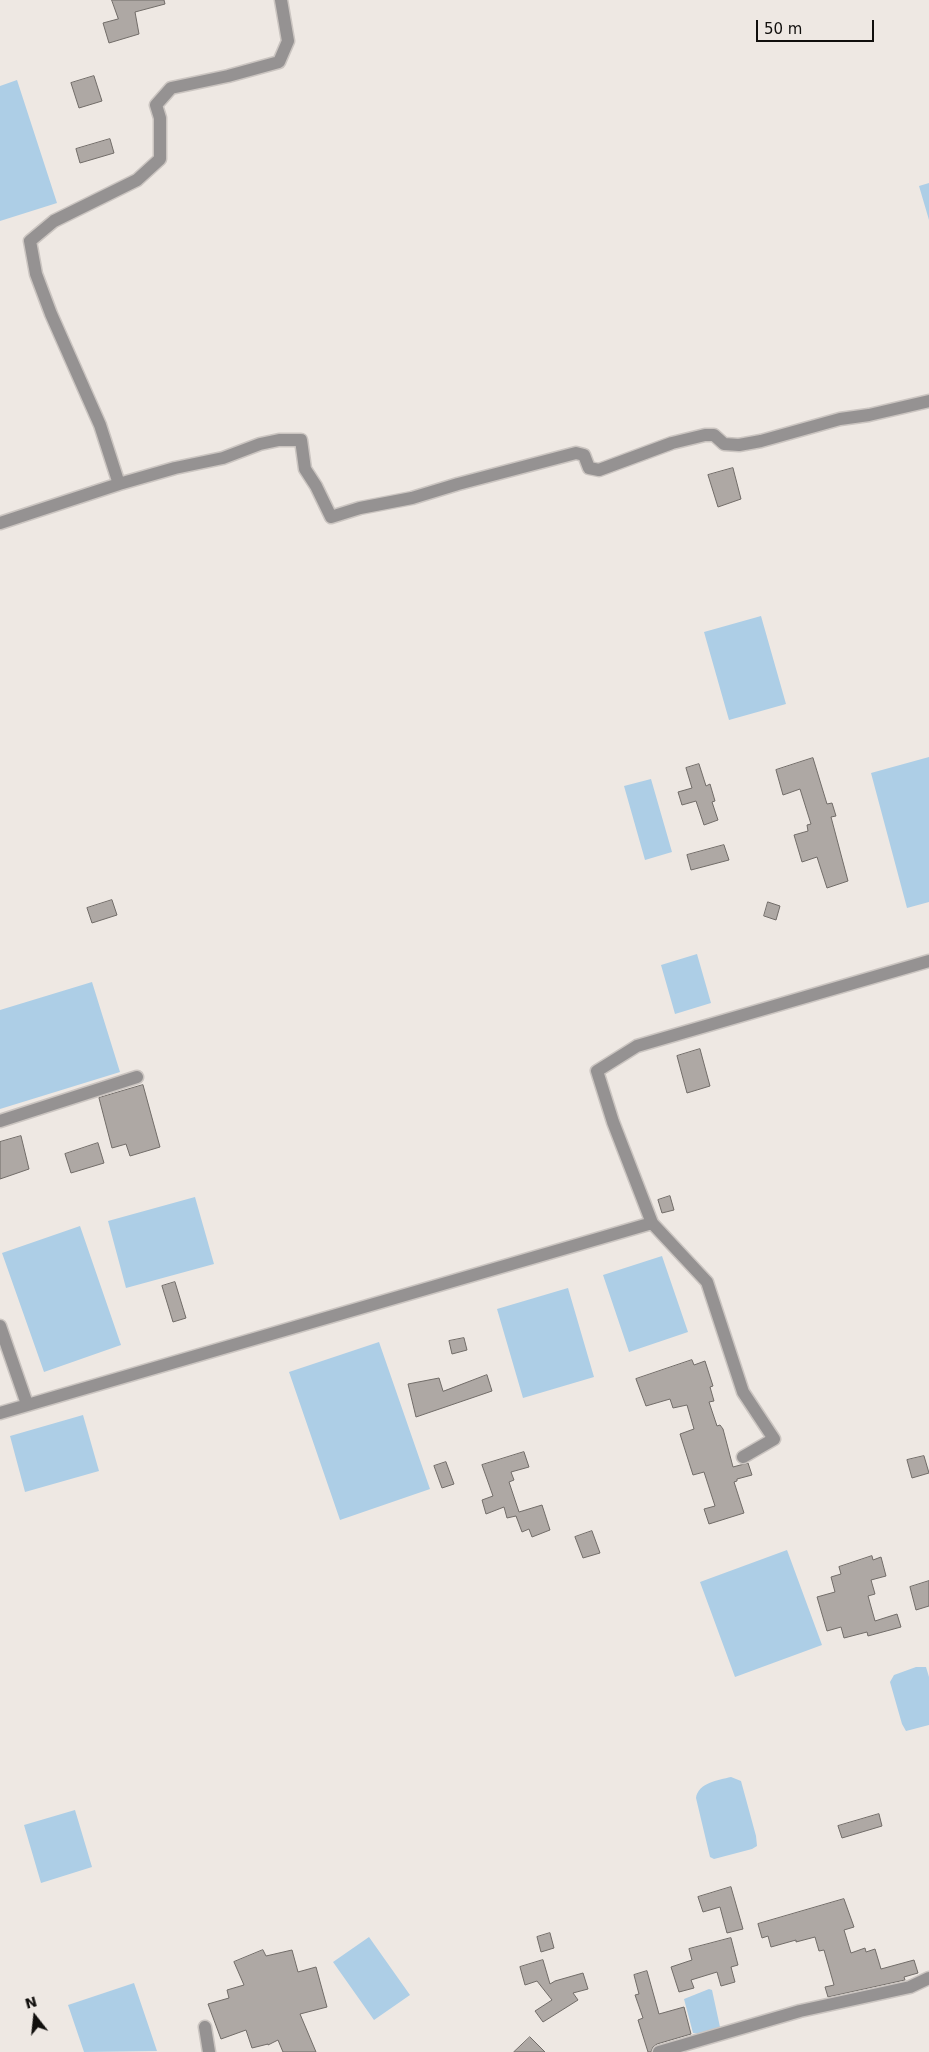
<!DOCTYPE html>
<html>
<head>
<meta charset="utf-8">
<style>
  body { margin:0 }
  #map { position:relative; width:929px; height:2052px; overflow:hidden; background:#eee8e3; font-family:"DejaVu Sans",sans-serif }
  canvas { display:block }
  .north { position:absolute; left:10px; top:1992px; width:50px; height:50px; -webkit-text-stroke:4px #eee8e3; paint-order:stroke; rotate:344deg; font-size:14px; font-weight:700; line-height:20px; text-align:center; color:#110f0d }
  .north::after { content:''; display:block; margin:auto; width:18px; height:22px; background:#110f0d; clip-path:polygon(50% 0,100% 100%,50% 72%,0 100%) }
  .scale { position:absolute; left:756px; top:20px; width:118px; height:22px; box-sizing:border-box; border:2px solid #110f0d; border-top:0; padding-left:6px; font-size:15px; line-height:18px; white-space:nowrap; color:#110f0d; -webkit-text-stroke:4px #eee8e3; paint-order:stroke }
</style>
</head>
<body>
<div id="map">
<canvas width="929" height="2052"></canvas>
<div class="north">N</div>
<div class="scale">50 m</div>
</div>
<script>
const ctx = document.querySelector('canvas').getContext('2d');
ctx.lineJoin = 'round';
function paint(path, color) { ctx.fillStyle = color; ctx.fill(path, 'evenodd'); }
function stroke(path, color, width, dash) { ctx.strokeStyle = color; ctx.lineWidth = width; ctx.lineCap = dash ? 'butt' : 'round'; ctx.setLineDash(dash || []); ctx.stroke(path); }
const water = new Path2D(`
  M17 80 57 203 0 221V86Z
  M929 183V220L919 186Z
  M761 616 786 704 729 720 704 632Z
  M929 757V902L907 908 871 773Z
  M651 779 672 852 645 860 624 786Z
  M697 954 711 1003 675 1014 661 965Z
  M92 982 120 1072 0 1109V1010Z
  M195 1197 214 1264 126 1288 108 1221Z
  M80 1226 121 1345 44 1372 2 1253Z
  M662 1256 688 1332 629 1352 603 1275Z
  M568 1288 594 1377 523 1398 497 1309Z
  M379 1342 430 1489 340 1520 289 1372Z
  M83 1415 99 1471 25 1492 10 1436Z
  M787 1550 822 1645 735 1677 700 1582Z
  M916 1667H926L929 1677V1725L906 1731 902 1724 890 1682 894 1675Z
  M731 1777 741 1781 756 1836 757 1846 752 1849 714 1859 710 1857 696 1798C698 1783 718 1780 731 1777Z
  M75 1810 92 1867 41 1883 24 1825Z
  M369 1937 410 1995 374 2020 333 1962Z
  M134 1983 157 2051 84 2052 68 2005Z
  M709 1989 712 1990 720 2027 702 2034 693 2033 684 1999Z`);
const building = new Path2D(`
  M112 0H164L165 4 135 12 139 34 109 43 103 23 118 19Z
  M94 76 102 101 79 108 71 83Z
  M110 139 114 153 80 163 76 149Z
  M733 468 741 499 718 507 708 475Z
  M813 758 827 804 832 803 836 816 831 817 848 881 827 888 817 857 802 862 794 835 808 831 807 825 811 824 800 789 783 795 776 770Z
  M699 764 706 786 710 784 715 801 712 802 718 820 704 825 696 801 682 805 678 792 692 788 686 768Z
  M724 845 729 860 691 870 687 855Z
  M112 900 117 915 92 923 87 908Z
  M768 902 780 906 776 920 764 916Z
  M700 1049 710 1086 687 1093 677 1056Z
  M143 1085 160 1147 130 1156 126 1144 112 1148 99 1098Z
  M21 1136 29 1169 0 1179V1142Z
  M98 1143 104 1163 71 1173 65 1154Z
  M670 1196 674 1210 662 1213 658 1200Z
  M175 1282 186 1318 173 1322 162 1286Z
  M464 1338 467 1350 452 1354 449 1341Z
  M692 1360 694 1365 705 1361 713 1386 710 1387 714 1401 709 1402 717 1426 720 1425 723 1429 733 1467 748 1463 752 1475 737 1479V1481L734 1482 744 1513 709 1524 704 1509 715 1506 704 1472 693 1475 680 1434 694 1429 687 1405 673 1408 670 1399 646 1406 636 1379Z
  M487 1375 492 1391 416 1417 408 1384 439 1378 443 1391Z
  M524 1452 529 1467 511 1472 514 1480 509 1482 519 1512 542 1505 550 1530 532 1537 529 1529 522 1532 516 1516 507 1518 504 1507 486 1514 482 1500 493 1496 482 1465Z
  M924 1456 929 1473 912 1478 907 1460Z
  M446 1462 454 1484 442 1488 434 1466Z
  M592 1531 600 1553 583 1558 575 1537Z
  M872 1556 873 1560 881 1557 886 1576 871 1580 875 1594 868 1596 875 1621 897 1614 901 1627 868 1636 867 1632 844 1638 841 1627 827 1631 817 1597 835 1592 831 1577 841 1574 839 1567Z
  M929 1581V1606L916 1610 910 1587Z
  M879 1814 882 1826 842 1838 838 1826Z
  M731 1887 743 1929 727 1933 720 1907 703 1912 698 1897Z
  M844 1899 854 1927 844 1930 851 1953 865 1948 866 1952 875 1949 881 1969 914 1960 918 1973 904 1977 905 1980 828 1997 825 1987 834 1985 824 1950 819 1951 815 1937 796 1942V1940L771 1947 768 1936 762 1938 758 1924Z
  M550 1933 554 1948 541 1952 537 1937Z
  M731 1938 738 1965 731 1967 735 1982 721 1986 717 1972 691 1980 694 1988 679 1992 671 1967 692 1960 689 1949Z
  M263 1950 266 1956 292 1950 298 1972 316 1967 327 2007 300 2014 316 2052H283L278 2040 268 2045V2044L252 2048 246 2030 221 2039 208 2004 229 1998 227 1990 244 1985 234 1962Z
  M543 1960 550 1984 555 1981 583 1973 588 1989 573 1993 578 2000 543 2022 535 2011 552 2000 537 1981 525 1985 520 1967Z
  M647 1971 659 2014 684 2007 691 2034 657 2044 653 2047 651 2052H648L638 2020 643 2018 635 1995 639 1994 634 1975Z
  M530 2037 545 2052H514Z`);
const street = new Path2D(`
  M281 0 288 41 279 62 228 76 171 88 156 105 160 118V159L137 180 54 221 30 241 36 274 51 314 100 425 119 484 175 468 223 458 260 444 279 440H301L305 469 316 486 331 517 360 508 412 498 458 484 576 453 584 455 589 468 599 470 672 443 705 435H714L724 444 739 445 761 441 840 419 869 415 929 401
  M0 523 119 484
  M0 1121 137 1077
  M0 1326 27 1404
  M0 1413 652 1223
  M743 1457 774 1439 743 1392 707 1282 652 1223 613 1122 597 1071 637 1046 929 961
  M205 2027 209 2052
  M659 2052 800 2011 910 1987 929 1978`);
paint(water, '#adcee6');
paint(building, '#aea8a4');
stroke(building, '#716c68', 1);
stroke(street, '#cbc5c1', 15);
stroke(street, '#959292', 12);
</script>
</body>
</html>
